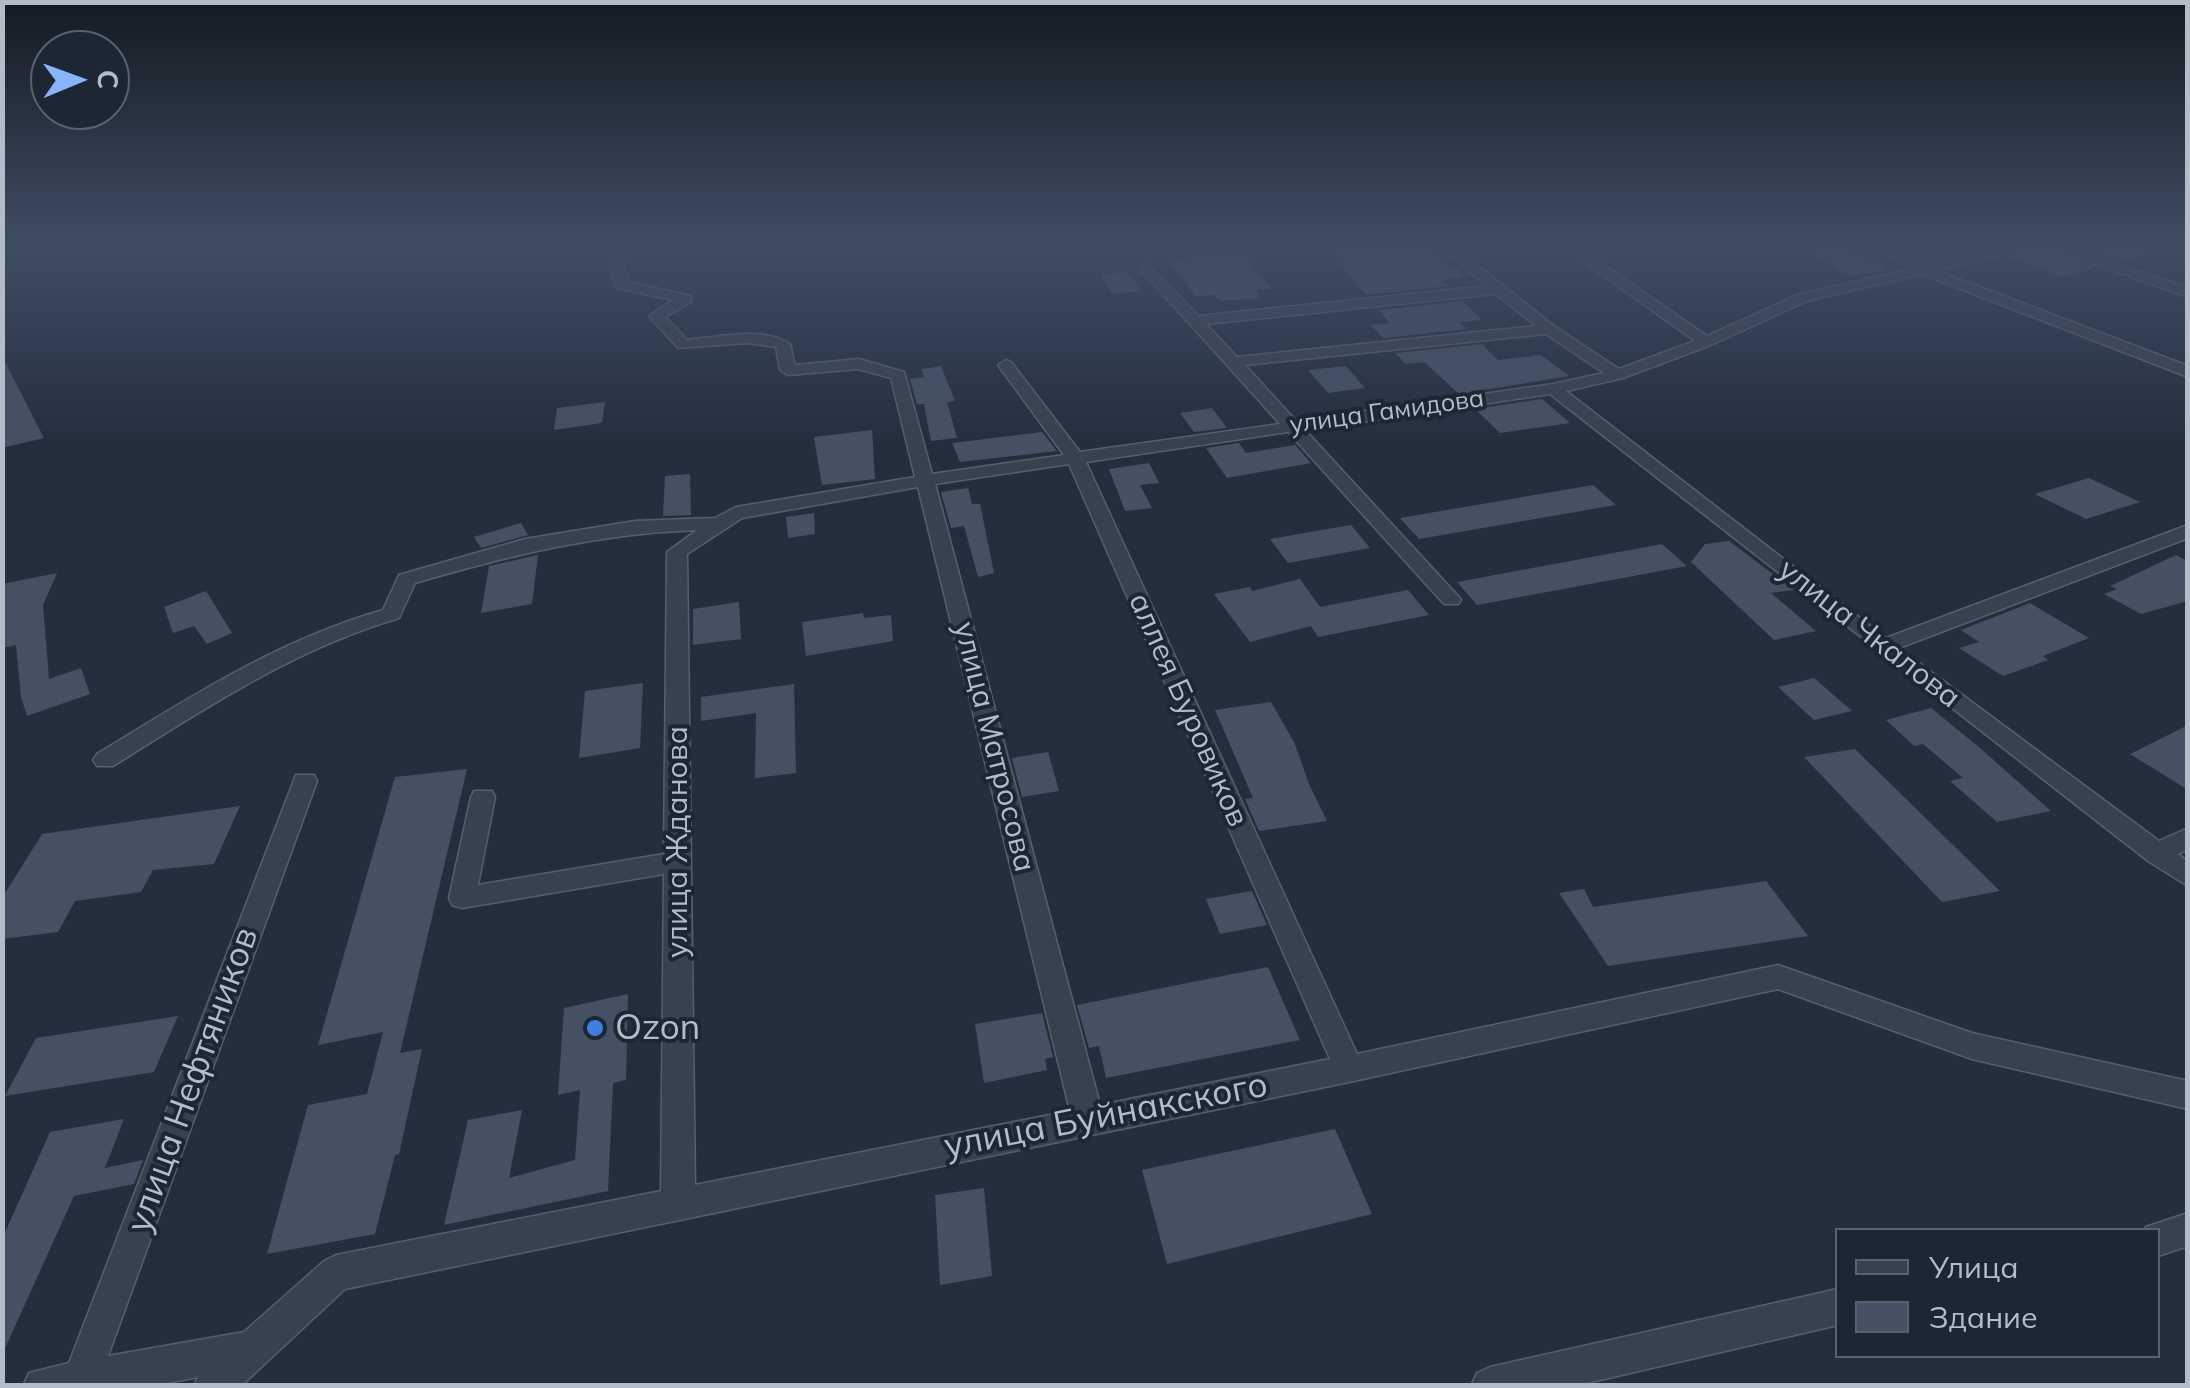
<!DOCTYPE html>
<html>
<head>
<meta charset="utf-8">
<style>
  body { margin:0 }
  #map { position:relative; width:2190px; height:1388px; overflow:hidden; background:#242f3e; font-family:Mulish,sans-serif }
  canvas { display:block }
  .frame { position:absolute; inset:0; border:5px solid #b4bcc9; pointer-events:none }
  .legend { position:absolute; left:1835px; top:1228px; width:325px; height:130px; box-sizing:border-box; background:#1d2633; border:2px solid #59626f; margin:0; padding:12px 18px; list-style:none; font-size:30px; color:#b4bcc9 }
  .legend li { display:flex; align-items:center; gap:20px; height:50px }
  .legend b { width:50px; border:2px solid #59626f }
  .north { position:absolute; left:30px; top:30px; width:100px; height:100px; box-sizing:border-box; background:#1d2633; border:2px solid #59626f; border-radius:50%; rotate:89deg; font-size:28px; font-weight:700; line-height:40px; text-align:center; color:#b4bcc9 }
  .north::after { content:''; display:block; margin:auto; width:35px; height:45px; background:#8ab4f8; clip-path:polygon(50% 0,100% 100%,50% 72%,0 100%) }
</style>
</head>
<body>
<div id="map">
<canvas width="2190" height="1388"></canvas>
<div class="frame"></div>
<ul class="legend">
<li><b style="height:12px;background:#38414e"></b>Улица</li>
<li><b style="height:28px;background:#455162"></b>Здание</li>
</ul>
<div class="north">С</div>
</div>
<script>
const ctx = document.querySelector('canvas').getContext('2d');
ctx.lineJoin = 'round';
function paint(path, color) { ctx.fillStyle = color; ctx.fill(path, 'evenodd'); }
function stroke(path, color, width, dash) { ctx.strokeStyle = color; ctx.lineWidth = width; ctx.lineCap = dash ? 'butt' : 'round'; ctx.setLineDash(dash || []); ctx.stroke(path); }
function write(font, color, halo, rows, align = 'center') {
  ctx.font = font + ' Mulish,sans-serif'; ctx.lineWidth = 8; ctx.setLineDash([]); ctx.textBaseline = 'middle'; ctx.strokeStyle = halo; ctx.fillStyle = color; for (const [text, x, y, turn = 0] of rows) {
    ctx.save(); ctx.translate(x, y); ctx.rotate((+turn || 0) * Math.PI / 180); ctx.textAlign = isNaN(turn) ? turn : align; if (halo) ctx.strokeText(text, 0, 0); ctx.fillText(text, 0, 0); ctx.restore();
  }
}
const building = new Path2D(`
  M1326 247H1428L1466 277 1442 280 1448 286 1366 295Z
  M1803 247H1849L1888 270 1850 276Z
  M2032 247H2043L2095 268 2061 277 2007 257Z
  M2078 247H2145L2146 254 2120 261Z
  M1243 253 1271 289 1256 290 1259 298 1221 301 1214 295 1195 296 1169 260Z
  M1128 272 1141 291 1113 294 1100 274Z
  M1463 301 1482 320 1459 322 1467 329 1383 338 1371 325 1389 323 1379 310Z
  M1482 344 1498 360 1541 355 1569 376 1459 394 1424 362 1405 364 1396 353Z
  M2 356 44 438 2 448Z
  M941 366 955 401 947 402 957 438 931 441 924 404H917L910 379 924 377 921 369Z
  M1346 366 1365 388 1328 393 1308 370Z
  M1542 399 1570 423 1500 433 1475 409Z
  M605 402 602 423 554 430 557 408Z
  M1212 408 1227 428 1194 432 1180 413Z
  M872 430 875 479 822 485 814 437Z
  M1042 432 1057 451 960 462 952 443Z
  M1239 443 1246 453 1295 445 1311 463 1227 478 1206 448Z
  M1149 463 1159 483 1140 485 1152 508 1125 511 1109 469Z
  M690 474 691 515 663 516 665 476Z
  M2089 478 2140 502 2086 519 2035 494Z
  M1593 485 1616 505 1419 539 1400 518Z
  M968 488 972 504H980L994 573 978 577 964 526 951 528 941 492Z
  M814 513 815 534 788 538 786 517Z
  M521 523 528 535 481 548 474 537Z
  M1351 525 1370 548 1288 563 1270 539Z
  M1729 541 1794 590 1771 593 1816 631 1774 640 1691 562 1705 544Z
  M1662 544 1687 566 1477 605 1457 582Z
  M538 555 532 604 481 613 489 566Z
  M2176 555 2188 561V601L2141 614 2104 594 2117 589 2110 586Z
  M57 573 43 605 49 679 81 668 90 694 27 716 21 697 16 645 2 648V584Z
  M1300 579 1320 607 1408 590 1429 615 1318 637 1311 626 1250 642 1214 594 1250 587 1252 591Z
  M206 591 232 633 207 644 194 626 173 633 164 607Z
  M739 602 741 639 693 645V609Z
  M2030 603 2089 638 2043 656 2048 660 2003 676 1959 648 1979 642 1961 630Z
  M863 613 864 618 891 615 893 641 806 656 802 622Z
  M1814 678 1852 711 1814 720 1778 687Z
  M643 683 640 748 579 758 585 691Z
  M794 684 796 773 755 778 756 713 701 721V697Z
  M1271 702 1294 742 1309 784 1327 821 1259 831 1245 799 1253 798 1215 710Z
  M1931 708 1980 748 2051 811 1997 822 1950 781 1963 778 1923 744 1914 746 1886 720Z
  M2188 725V790L2130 754Z
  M1855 749 2000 891 1942 902 1804 757Z
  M1048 752 1059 791 1022 797 1012 758Z
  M467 769 400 1053 422 1049 399 1154 395 1155 375 1234 267 1254 308 1105 367 1094 383 1032 318 1045 395 777Z
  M240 806 214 864 153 870 141 892 75 901 58 932 2 939V898L42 834Z
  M1766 881 1808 936 1608 966 1559 893 1584 889 1593 907Z
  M1252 891 1267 925 1220 934 1206 899Z
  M1268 967 1300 1040 1106 1078 1099 1046 1089 1048 1077 1005Z
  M628 994 626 1080 613 1083 608 1191 444 1225 468 1120 522 1110 509 1178 575 1160 580 1090 558 1095 564 1008Z
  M1042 1013 1053 1057 1045 1059 1047 1070 984 1083 975 1024Z
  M178 1016 154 1072 5 1096 36 1038Z
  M124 1119 105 1168 143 1160 134 1184 74 1196 2 1355V1239L50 1132Z
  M1335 1129 1372 1214 1167 1264 1142 1170Z
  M984 1188 992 1276 940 1285 935 1195Z`);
const minor = new Path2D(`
  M615 247H627L623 262 628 282 691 296V302L665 317 687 340C717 337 764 326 790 344L795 365 859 359 904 372 932 474 1064 455 998 365 1006 360 1011 362 1080 452 1280 424 1142 271V265L1147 264 1199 316 1487 286 1440 247H1454L1554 326 1619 369 1695 341 1563 247H1578L1707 336 1797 295 1911 269 1874 247H1890L1925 265 2005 247H2028L1938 271 2188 366V377L1922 274 1807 301 1711 345 1623 378 1566 391 1886 638 2188 525V538L1899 648 2159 841 2188 828V849L2178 854 2188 862V886L2148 861 1550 394 1305 430 1458 596 1461 600 1458 604H1444L1288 432 1086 462 1357 1054 1778 965 1972 1033 2188 1081V1109L1972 1059 1778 989 1349 1082 345 1289 241 1386H194L198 1377 151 1386H23L29 1373 69 1363 296 775H314L317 781 108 1356 244 1332 324 1261 336 1255 661 1191 664 874 462 908 452 905 449 898 471 797 474 791H492L495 797 478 885 664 854 667 552 697 530C595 534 511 555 415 583L399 618C294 649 206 708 113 766H97L93 760 97 754C189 698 278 640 383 610L399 575 525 539 635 521 715 518 736 507 915 477 891 378 858 369 788 375 780 370 776 347 748 343 678 348 649 316 673 300 617 288 609 262ZM1496 294 1536 326 1237 357 1206 324ZM1546 334 1604 373 1553 384 1296 421 1245 365ZM1069 464 1330 1059 1100 1105 935 484ZM918 487 1070 1111 695 1185 687 554 742 518Z
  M2047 247H2066L2188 288V297Z
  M2188 1213V1246L2158 1256V1230H2144L2146 1227Z
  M1838 1289V1325L1574 1386H1471L1477 1373 1490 1367Z`);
const markers = [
  [595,1028,10,"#3f7fe0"]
];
const farStreetnames = [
  ["улица Гамидова",1387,412,-8]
];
const streetNames = [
  ["улица Чкалова",1869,634,38],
  ["аллея Буровиков",1188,710,66],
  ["улица Матросова",994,747,76],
  ["улица Жданова",678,842,-90]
];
const nearPoinames = [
  ["Ozon",615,1028]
];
const nearStreetnames = [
  ["улица Нефтяников",193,1080,-70],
  ["улица Буйнакского",1106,1116,-11]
];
paint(building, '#455162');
stroke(minor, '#565f6c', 3);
paint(minor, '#38414e');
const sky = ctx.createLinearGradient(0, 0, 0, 441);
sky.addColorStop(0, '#141a22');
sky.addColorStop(0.56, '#3f4d63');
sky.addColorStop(1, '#3f4d6300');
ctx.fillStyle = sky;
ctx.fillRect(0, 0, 2190, 441);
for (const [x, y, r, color] of markers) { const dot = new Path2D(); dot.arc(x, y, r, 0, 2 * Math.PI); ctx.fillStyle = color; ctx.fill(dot); stroke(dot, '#1d2633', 4); }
write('25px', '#b4bcc9', '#1d2633', farStreetnames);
write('30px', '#b4bcc9', '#1d2633', streetNames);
write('35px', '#b4bcc9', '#1d2633', nearPoinames, 'left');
write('35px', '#b4bcc9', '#1d2633', nearStreetnames);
</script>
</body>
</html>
